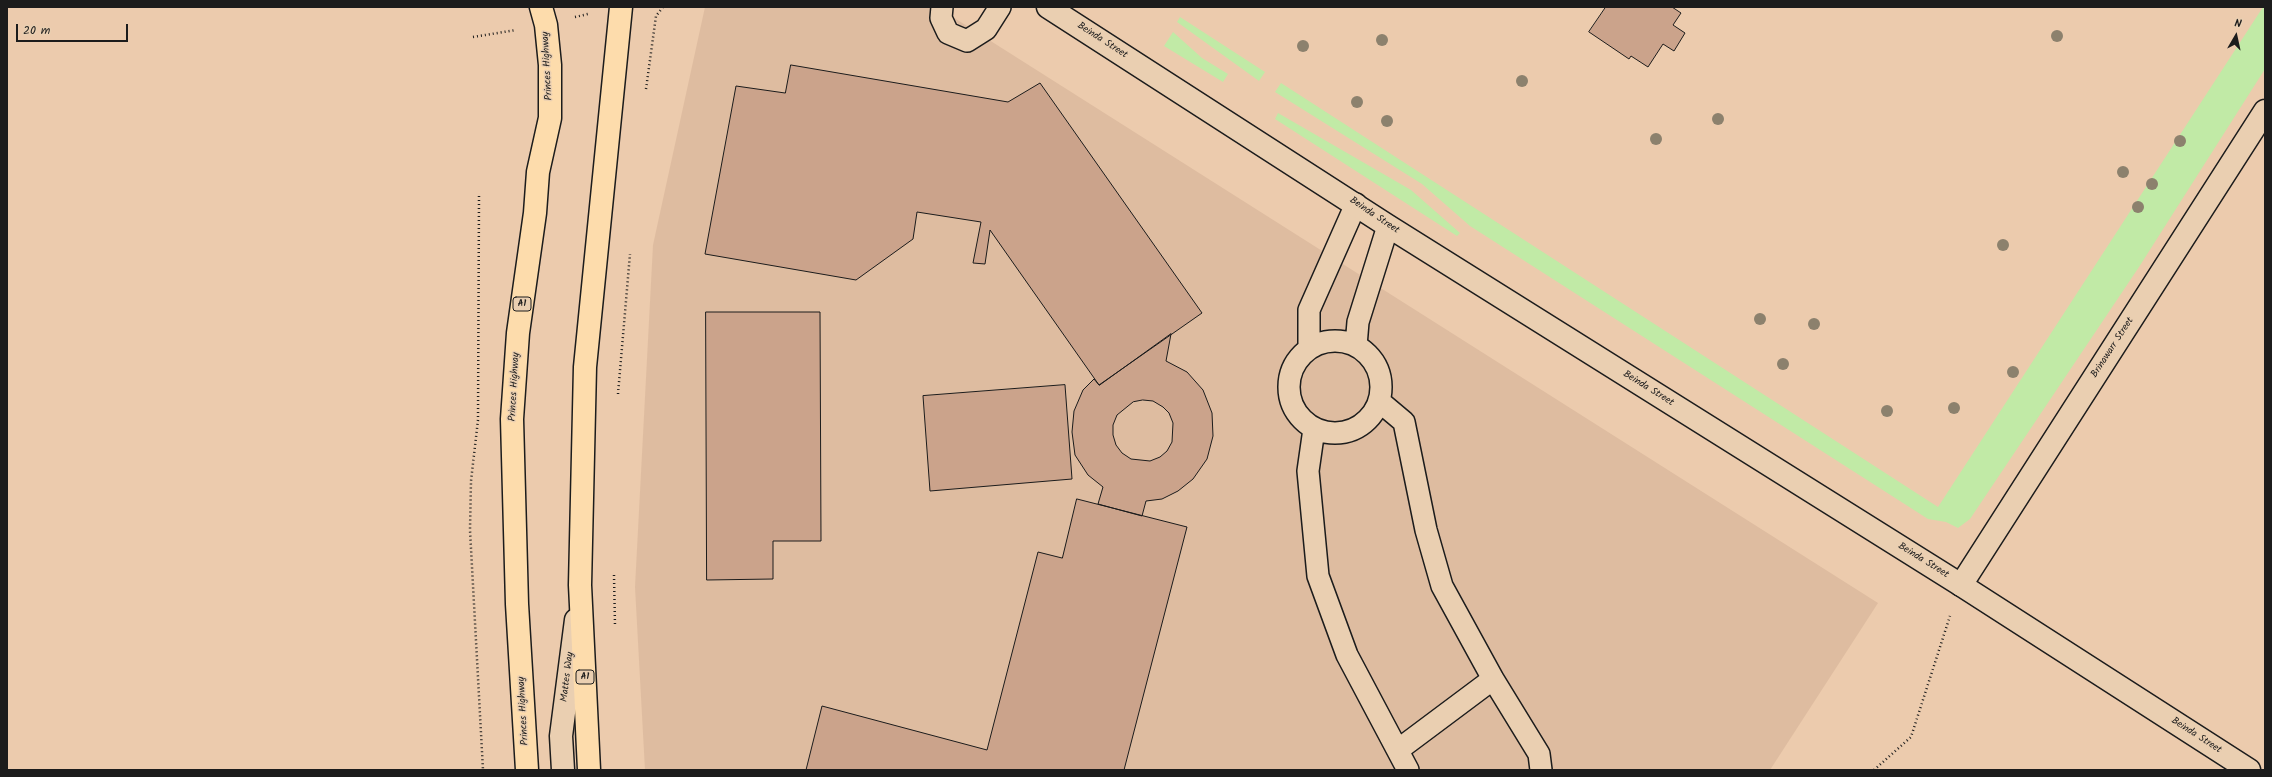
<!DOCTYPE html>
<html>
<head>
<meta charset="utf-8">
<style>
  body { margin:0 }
  #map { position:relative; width:2272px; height:777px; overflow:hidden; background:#eccbad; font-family:Kalam,sans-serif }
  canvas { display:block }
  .frame { position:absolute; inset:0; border:8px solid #1c1c1c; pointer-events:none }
  .north { position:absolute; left:2216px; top:16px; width:40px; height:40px; -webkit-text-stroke:3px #eacfb1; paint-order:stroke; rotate:9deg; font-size:11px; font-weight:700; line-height:16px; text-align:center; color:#1c1c1c }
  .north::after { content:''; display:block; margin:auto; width:14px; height:18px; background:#1c1c1c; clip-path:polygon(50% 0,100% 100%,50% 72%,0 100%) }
  .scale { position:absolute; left:16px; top:24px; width:112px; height:18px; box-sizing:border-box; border:2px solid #1c1c1c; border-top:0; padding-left:5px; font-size:12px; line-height:14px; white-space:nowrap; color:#1c1c1c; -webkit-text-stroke:3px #eacfb1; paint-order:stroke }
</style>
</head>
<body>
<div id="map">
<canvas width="2272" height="777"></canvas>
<div class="frame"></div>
<div class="north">N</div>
<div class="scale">20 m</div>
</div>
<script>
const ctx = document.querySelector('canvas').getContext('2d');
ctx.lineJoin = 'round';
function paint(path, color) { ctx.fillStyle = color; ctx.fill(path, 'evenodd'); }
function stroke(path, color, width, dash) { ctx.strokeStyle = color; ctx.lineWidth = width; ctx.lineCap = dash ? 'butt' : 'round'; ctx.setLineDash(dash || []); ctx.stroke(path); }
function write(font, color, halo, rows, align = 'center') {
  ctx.font = font + ' Kalam,sans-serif'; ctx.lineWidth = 3; ctx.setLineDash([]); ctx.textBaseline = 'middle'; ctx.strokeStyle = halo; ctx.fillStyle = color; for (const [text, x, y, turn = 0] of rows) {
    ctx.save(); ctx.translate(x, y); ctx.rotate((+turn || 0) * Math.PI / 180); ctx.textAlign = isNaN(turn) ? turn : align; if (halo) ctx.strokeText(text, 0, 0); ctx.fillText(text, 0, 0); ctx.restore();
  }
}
const built = new Path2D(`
  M705 7H937L1878 603 1770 770H645L635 587 653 245Z`);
const green = new Path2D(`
  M2263 7H2265V69L2139 267 1970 519 1958 528 1946 522 1928 519 1470 226 1422 184 1275 92 1281 83 1938 507Z
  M1180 17 1265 72 1259 81 1177 22Z
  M1173 32 1202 58 1228 74 1223 82 1164 46Z
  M1278 113 1411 190 1460 233 1457 236 1275 119Z`);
const building = new Path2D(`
  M1606 7H1672L1681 13 1673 25 1685 33 1674 51 1663 44 1648 67 1631 56 1629 59 1589 32Z
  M791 65 1008 102 1040 83 1202 313 1099 385 990 230 985 264 973 263 981 222 917 212 913 239 856 280 705 254 736 86 785 93Z
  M706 312H820L821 541H773V579L707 580Z
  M1171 334 1166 361 1187 372 1203 390 1212 413 1213 436 1207 459 1193 479 1178 491 1162 499 1146 501 1142 516 1098 504 1103 487 1088 475 1075 455 1072 432 1074 411 1083 390 1094 379 1099 385ZM1143 400 1153 401 1163 407 1169 413 1173 423 1172 442 1167 451 1160 457 1150 461 1131 459 1122 453 1116 445 1113 435V425L1117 415 1133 402Z
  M1065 385 1072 479 930 491 923 396Z
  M1077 499 1187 527 1124 770H806L822 706 987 750 1038 552 1062 558Z`);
const path = new Path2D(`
  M575 17 588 14
  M473 37 516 30
  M646 89 656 16 663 7
  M479 196 478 420 471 481 470 530 483 770
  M618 394 630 254
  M614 575 615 626
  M1874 770 1911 737 1950 616`);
const service = new Path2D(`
  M942 7 941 18 948 33 967 41 986 29 1000 7
  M1289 387a46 46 0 1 1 92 0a46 46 0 1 1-92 0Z
  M1356 346 1358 322 1388 226
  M1309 349V310L1356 204
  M1379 401 1404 422 1426 530 1442 586 1493 679 1539 754 1541 770
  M1314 429 1308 471 1318 576 1347 655 1408 770
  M1398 750 1493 679`);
const minor = new Path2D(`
  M1961 585 2265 111
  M563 770 561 736 576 620`);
const tertiary = new Path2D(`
  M1048 7 1388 226 1961 585 2249 770`);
const trunk = new Path2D(`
  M527 770 517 604 512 419 518 333 535 213 538 172 550 118V65L546 25 541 7
  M589 770 580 585 585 367 621 7`);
const trees = [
  [2057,36],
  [1382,40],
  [1303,46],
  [1522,81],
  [1357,102],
  [1718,119],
  [1387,121],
  [1656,139],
  [2180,141],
  [2123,172],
  [2152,184],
  [2138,207],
  [2003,245],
  [1760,319],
  [1814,324],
  [1783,364],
  [2013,372],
  [1954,408],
  [1887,411]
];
const shields = [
  [522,304,18],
  [585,677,18]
];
const shieldNames = [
  ["A1",522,304],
  ["A1",585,677]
];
const streetNames = [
  ["Beinda Street",1102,41,33],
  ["Princes Highway",548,66,-93],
  ["Beinda Street",1374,216,34],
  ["Brinawarr Street",2113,348,-57],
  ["Princes Highway",515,387,-87],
  ["Beinda Street",1648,389,32],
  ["Beinda Street",1923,561,32],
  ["Mattes Way",568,677,-83],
  ["Princes Highway",524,711,-93],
  ["Beinda Street",2196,736,33]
];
paint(built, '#debca0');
paint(green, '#c1eaa6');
paint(building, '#cba38b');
stroke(building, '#1c1c1c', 1);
stroke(service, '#1c1c1c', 24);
stroke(minor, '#1c1c1c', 25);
stroke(tertiary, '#1c1c1c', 25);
stroke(trunk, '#1c1c1c', 25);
stroke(path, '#1c1c1c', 2.5, [1, 3]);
stroke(service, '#eacfb1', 21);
stroke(minor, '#eacfb1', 22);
stroke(tertiary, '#eacfb1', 22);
stroke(trunk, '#fddcac', 22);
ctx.fillStyle = '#8c816d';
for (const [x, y] of trees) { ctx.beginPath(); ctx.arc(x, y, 6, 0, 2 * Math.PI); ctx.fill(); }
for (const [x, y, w] of shields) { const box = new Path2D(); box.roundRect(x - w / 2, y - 7, w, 14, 3); ctx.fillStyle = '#eacfb1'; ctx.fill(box); stroke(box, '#1c1c1c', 1); }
write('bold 9px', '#1c1c1c', null, shieldNames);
write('10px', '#1c1c1c', '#eacfb1', streetNames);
</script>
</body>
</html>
